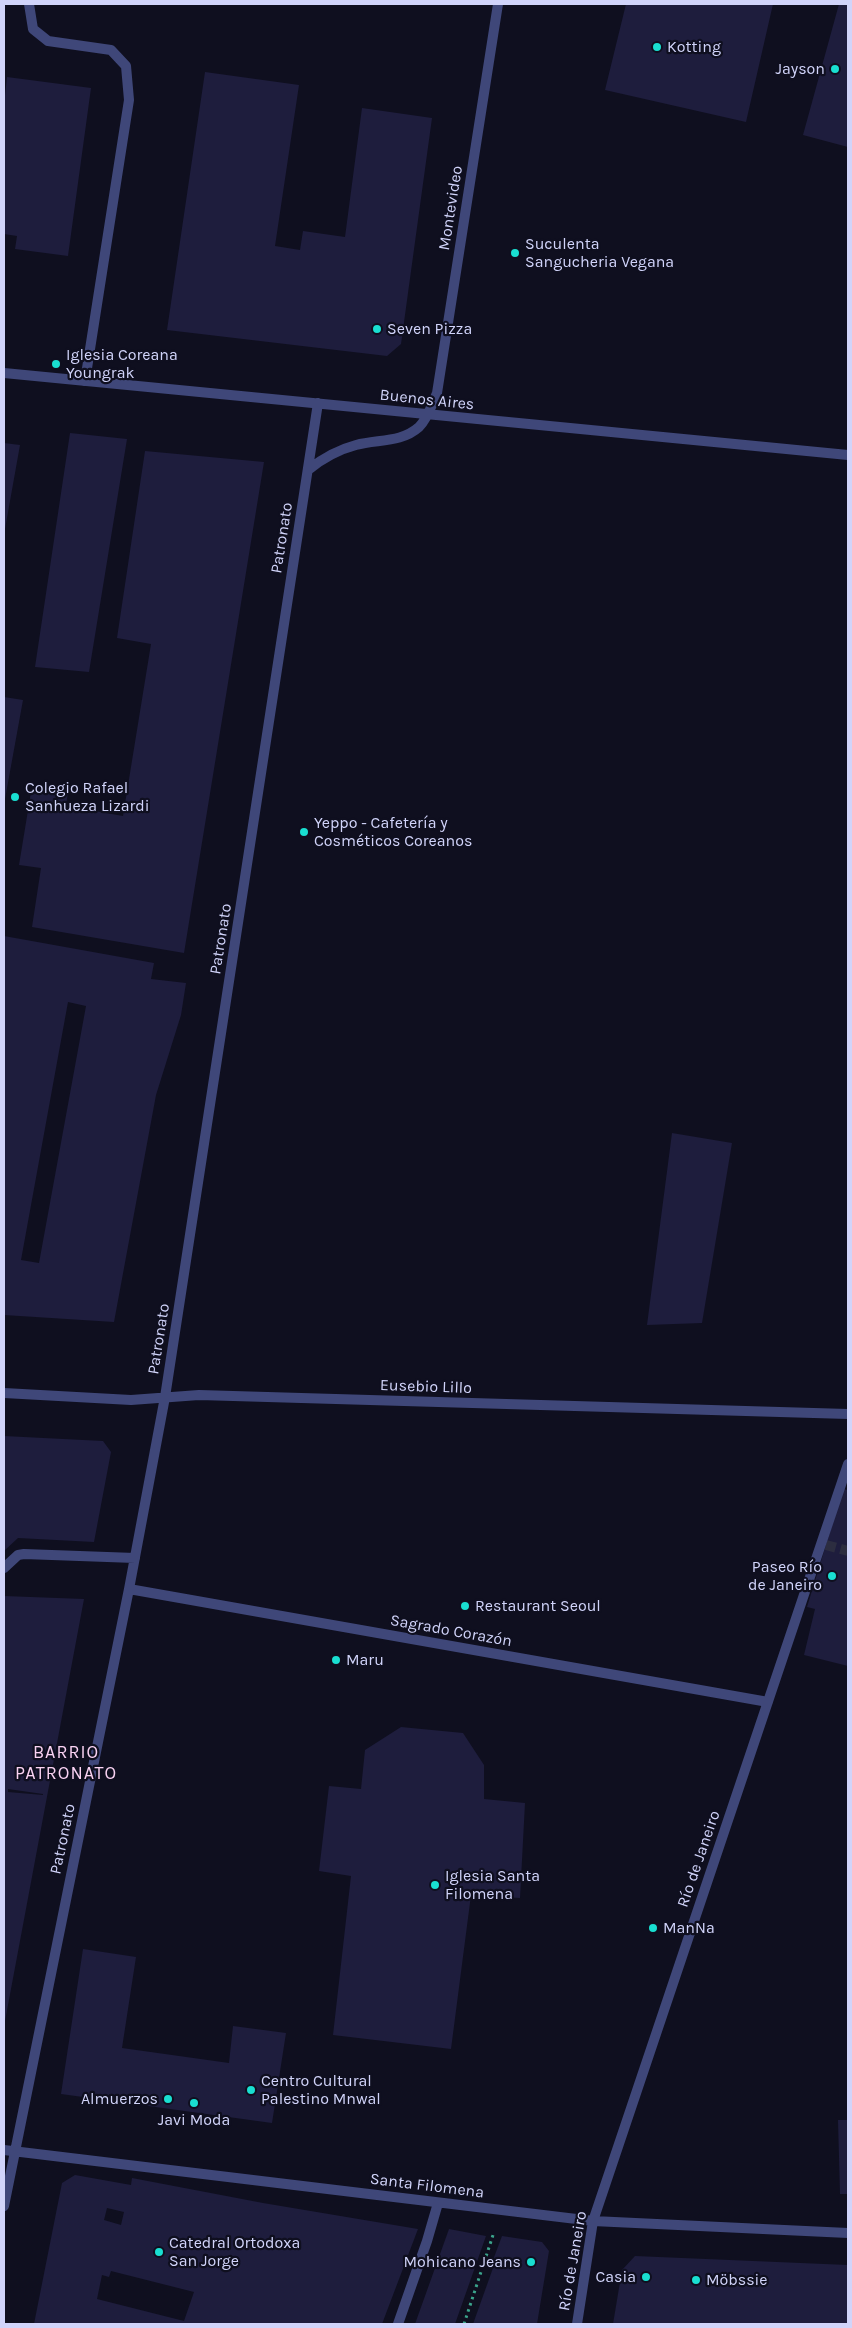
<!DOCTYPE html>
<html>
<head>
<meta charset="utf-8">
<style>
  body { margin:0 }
  #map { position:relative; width:852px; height:2328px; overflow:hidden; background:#0f0f1f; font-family:Karla,sans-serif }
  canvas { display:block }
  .frame { position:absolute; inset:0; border:5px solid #d1d4fa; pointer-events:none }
</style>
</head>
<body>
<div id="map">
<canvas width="852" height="2328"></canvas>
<div class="frame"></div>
</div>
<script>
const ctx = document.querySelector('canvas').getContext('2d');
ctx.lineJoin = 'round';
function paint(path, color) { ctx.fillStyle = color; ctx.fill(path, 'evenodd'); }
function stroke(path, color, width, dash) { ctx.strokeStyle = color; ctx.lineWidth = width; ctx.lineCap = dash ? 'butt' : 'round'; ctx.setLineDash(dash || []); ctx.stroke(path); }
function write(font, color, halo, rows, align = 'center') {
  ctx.font = font + ' Karla,sans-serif'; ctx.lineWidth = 4.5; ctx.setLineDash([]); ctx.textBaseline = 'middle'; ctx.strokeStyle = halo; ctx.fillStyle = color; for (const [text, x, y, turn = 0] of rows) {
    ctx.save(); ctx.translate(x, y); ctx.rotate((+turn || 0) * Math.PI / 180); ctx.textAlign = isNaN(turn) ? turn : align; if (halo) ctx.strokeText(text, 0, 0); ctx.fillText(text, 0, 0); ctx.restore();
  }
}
const building = new Path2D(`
  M626 4H773L746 122 605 90Z
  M839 4H848V147L803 135Z
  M205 72 299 85 275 246 300 250 303 231 345 237 362 108 432 118 401 344 387 356 167 330Z
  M7 77 91 88 68 256 15 249 17 236 4 234V104Z
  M70 433 127 439 89 672 35 667Z
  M4 443 20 445 5 529H4Z
  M145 451 264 462 184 953 32 927 41 868 19 865 32 786 68 792 66 806 123 816 151 644 117 638Z
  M4 697 23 700 5 799H4Z
  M4 936 154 963 151 979 186 983 181 1015 156 1095 114 1322 4 1315ZM68 1002 86 1006 39 1263 21 1260Z
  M672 1133 732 1143 702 1323 647 1325Z
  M4 1436 103 1441 111 1452 94 1542 18 1538 4 1551Z
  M843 1489 848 1490V1666L804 1655 815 1609 807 1607Z
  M4 1596 84 1599 5 2021 4 2020ZM8 1789 43 1794V1795L8 1792Z
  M401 1727 463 1733 484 1765V1799L525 1803 520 1898 471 1895 451 2049 333 2035 351 1876 319 1871 329 1786 361 1789 365 1750Z
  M83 1949 136 1957 122 2048 229 2063 233 2026 286 2033 272 2123 61 2094Z
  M838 2120H848V2194H840Z
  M75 2175 131 2185 132 2178 263 2203 418 2229 382 2324H34L62 2183ZM107 2208 124 2212 121 2225 104 2220ZM111 2271 194 2292 184 2321 97 2299 102 2275 109 2277Z
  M449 2229 486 2236 455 2324H415Z
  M502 2236 542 2242 549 2251 537 2324H473L493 2268H490Z
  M635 2256 848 2265V2324H613L622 2270Z`);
const streetTunnel = new Path2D(`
  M826 1545 848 1551`);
const path = new Path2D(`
  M464 2324 494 2232`);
const lane = new Path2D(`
  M29 4 33 29 48 41 111 50 126 66 129 100 85 381`);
const street = new Path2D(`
  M4 373 848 455
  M308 470C323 458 337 450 356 445 378 439 401 443 419 427 428 418 432 404 437 393L498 4
  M4 1393 131 1400 199 1395 848 1414
  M4 1568 18 1555 24 1554 135 1558
  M129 1589 768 1702
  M4 2150 593 2221 848 2233
  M4 2206 129 1589 165 1397 318 403
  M398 2324 427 2241 438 2203
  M577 2324 593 2221 848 1464`);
const markers = [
  [657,47,5,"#19dfd1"],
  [835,69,5,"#19dfd1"],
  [515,253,5,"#19dfd1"],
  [377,329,5,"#19dfd1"],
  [56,364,5,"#19dfd1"],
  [15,797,5,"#19dfd1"],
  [304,832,5,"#19dfd1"],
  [832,1576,5,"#19dfd1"],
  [465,1606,5,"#19dfd1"],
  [336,1660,5,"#19dfd1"],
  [435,1885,5,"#19dfd1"],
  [653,1928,5,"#19dfd1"],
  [251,2090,5,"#19dfd1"],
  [168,2099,5,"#19dfd1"],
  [194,2103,5,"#19dfd1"],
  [159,2252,5,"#19dfd1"],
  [531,2262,5,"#19dfd1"],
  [646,2277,5,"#19dfd1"],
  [696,2280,5,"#19dfd1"]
];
const poiNames = [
  ["Kotting",667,47],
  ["Jayson",825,69,"right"],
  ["Suculenta",525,244],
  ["Sangucheria Vegana",525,262],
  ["Seven Pizza",387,329],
  ["Iglesia Coreana",66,355],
  ["Youngrak",66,373],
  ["Colegio Rafael",25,788],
  ["Sanhueza Lizardi",25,806],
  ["Yeppo - Cafetería y",314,823],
  ["Cosméticos Coreanos",314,841],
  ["Paseo Río",822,1567,"right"],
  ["de Janeiro",822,1585,"right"],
  ["Restaurant Seoul",475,1606],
  ["Maru",346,1660],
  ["Iglesia Santa",445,1876],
  ["Filomena",445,1894],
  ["ManNa",663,1928],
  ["Centro Cultural",261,2081],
  ["Palestino Mnwal",261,2099],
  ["Almuerzos",158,2099,"right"],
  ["Javi Moda",194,2120,"center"],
  ["Catedral Ortodoxa",169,2243],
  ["San Jorge",169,2261],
  ["Mohicano Jeans",521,2262,"right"],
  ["Casia",636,2277,"right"],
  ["Möbssie",706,2280]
];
const streetNames = [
  ["Montevideo",451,208,-81],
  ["Buenos Aires",427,400,6],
  ["Patronato",282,538,-81],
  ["Patronato",221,939,-81],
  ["Patronato",159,1339,-81],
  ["Eusebio Lillo",426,1387,2],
  ["Sagrado Corazón",451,1631,10],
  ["Patronato",63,1839,-78],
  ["Río de Janeiro",699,1859,-71],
  ["Santa Filomena",427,2186,7],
  ["Río de Janeiro",573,2261,-80]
];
const neighbourhoodNames = [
  ["BARRIO",66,1753],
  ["PATRONATO",66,1774]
];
paint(building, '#1e1d3d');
stroke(streetTunnel, '#2c2d40', 10, [10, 5]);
stroke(path, '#3ba58c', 3, [2.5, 4]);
stroke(lane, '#3f4779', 10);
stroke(street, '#3f4779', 10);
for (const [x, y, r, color] of markers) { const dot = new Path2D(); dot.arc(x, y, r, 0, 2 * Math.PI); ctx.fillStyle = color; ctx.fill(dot); stroke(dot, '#0f0f1f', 2); }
write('16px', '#d1d4fa', '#0f0f1f', poiNames, 'left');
write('16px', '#d1d4fa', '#0f0f1f', streetNames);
ctx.letterSpacing = '1px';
write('18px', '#fad3f3', '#0f0f1f', neighbourhoodNames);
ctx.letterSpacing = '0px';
</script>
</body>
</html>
